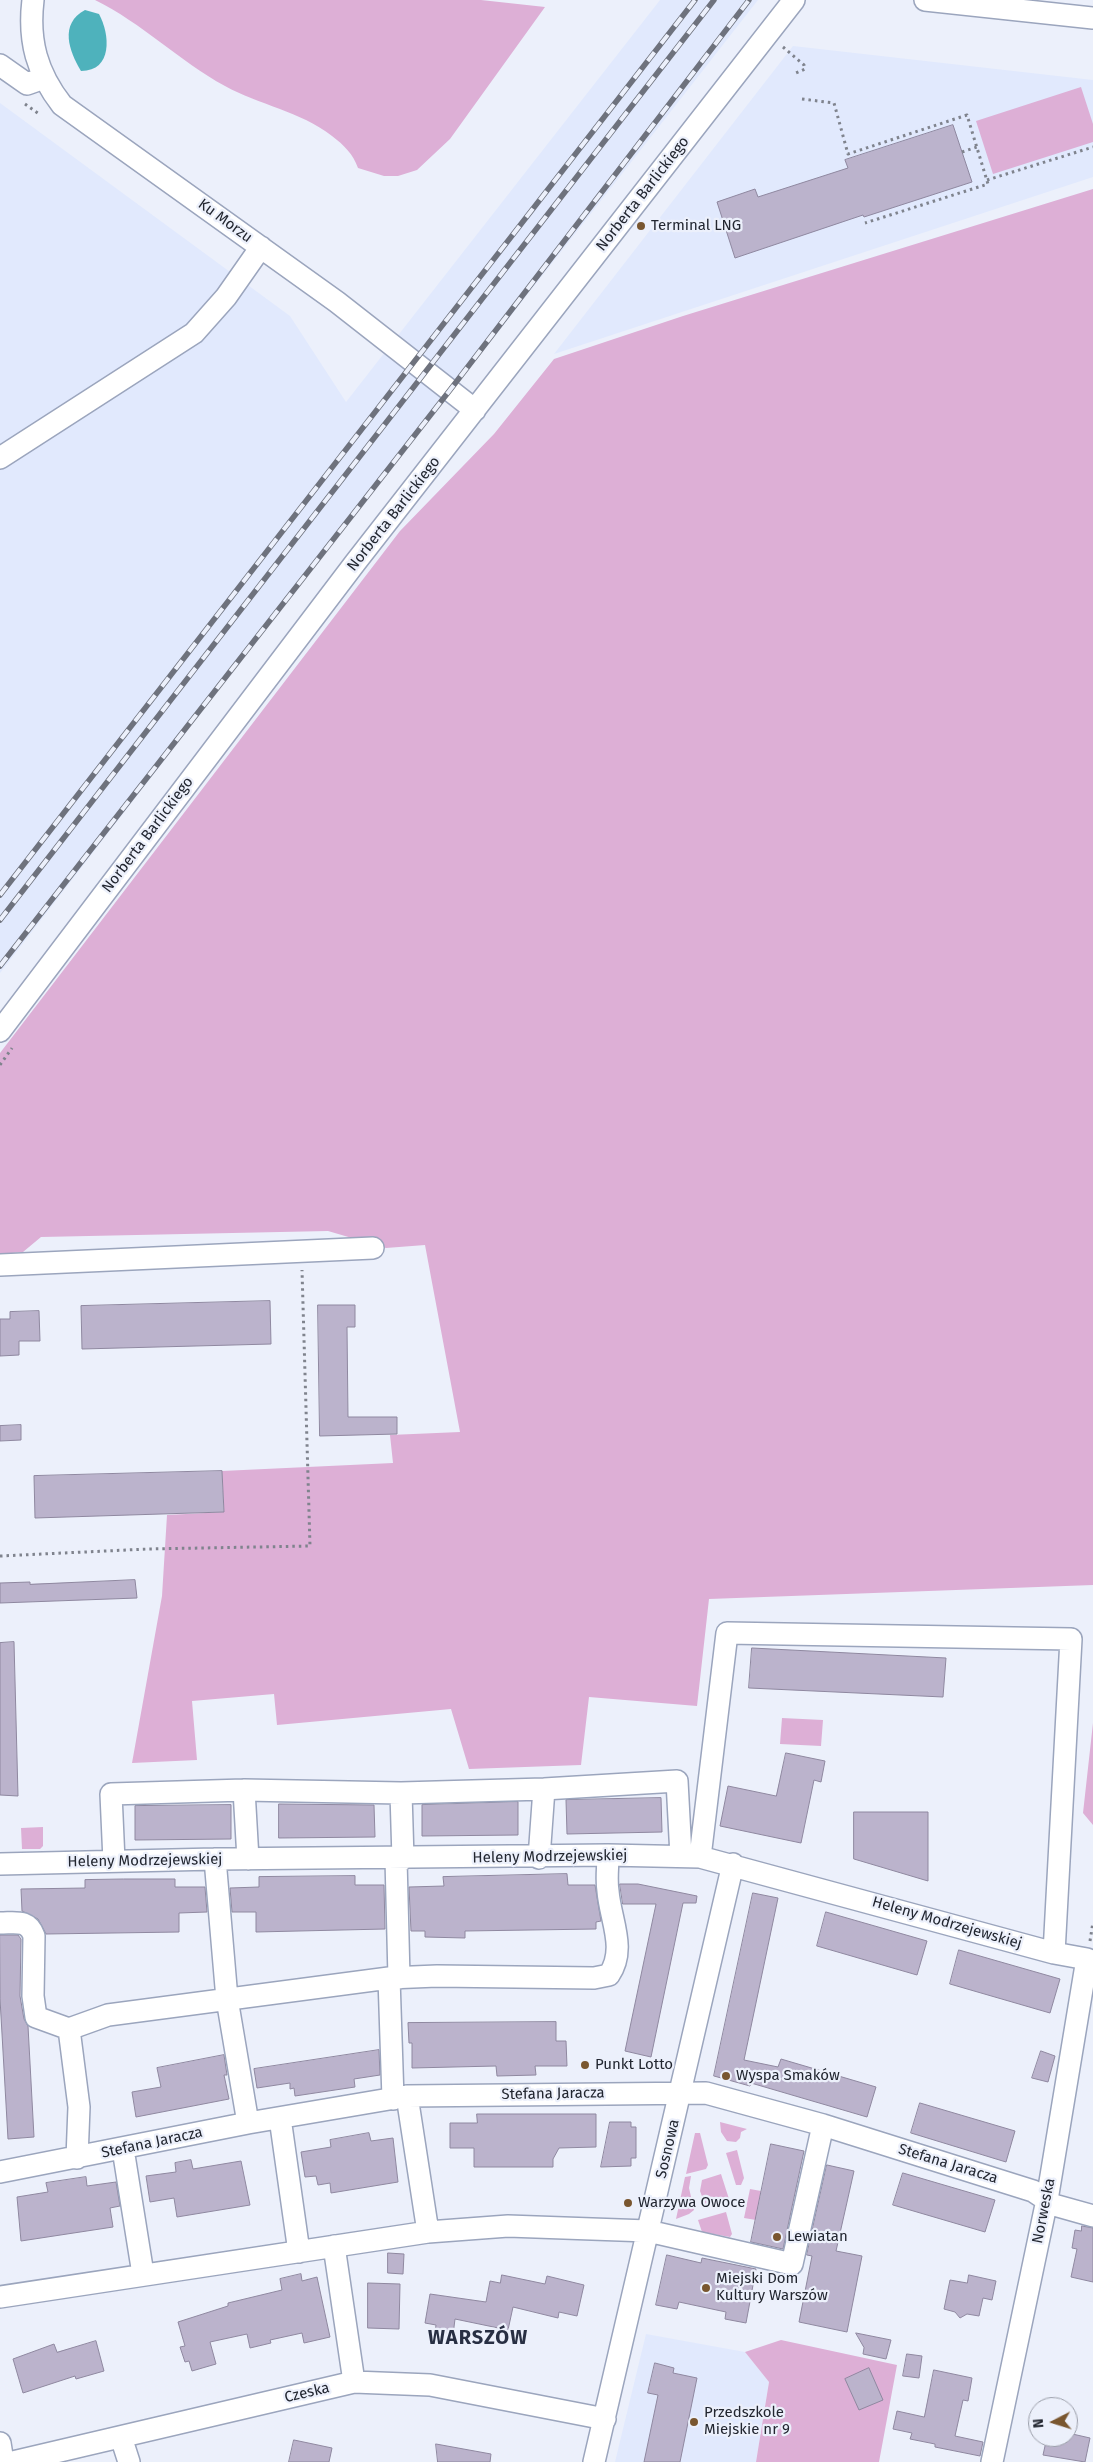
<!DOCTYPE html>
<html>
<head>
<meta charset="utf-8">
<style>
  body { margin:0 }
  #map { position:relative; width:1093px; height:2462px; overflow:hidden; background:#ecf0fb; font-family:"Fira Sans",sans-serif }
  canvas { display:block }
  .north { position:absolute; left:1028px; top:2397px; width:50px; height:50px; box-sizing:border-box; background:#ecf0fb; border:1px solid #9b9faa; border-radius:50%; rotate:265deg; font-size:14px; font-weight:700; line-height:20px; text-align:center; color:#222630 }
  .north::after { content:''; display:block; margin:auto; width:18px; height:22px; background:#79562f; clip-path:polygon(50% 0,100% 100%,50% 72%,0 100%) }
</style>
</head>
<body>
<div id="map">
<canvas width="1093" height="2462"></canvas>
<div class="north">N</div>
</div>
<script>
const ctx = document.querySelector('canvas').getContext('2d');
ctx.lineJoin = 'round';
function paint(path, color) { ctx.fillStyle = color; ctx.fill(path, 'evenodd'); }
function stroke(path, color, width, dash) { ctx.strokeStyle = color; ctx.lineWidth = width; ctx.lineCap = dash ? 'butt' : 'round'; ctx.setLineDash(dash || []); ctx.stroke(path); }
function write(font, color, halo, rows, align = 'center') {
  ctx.font = font + ' "Fira Sans",sans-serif'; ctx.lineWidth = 4.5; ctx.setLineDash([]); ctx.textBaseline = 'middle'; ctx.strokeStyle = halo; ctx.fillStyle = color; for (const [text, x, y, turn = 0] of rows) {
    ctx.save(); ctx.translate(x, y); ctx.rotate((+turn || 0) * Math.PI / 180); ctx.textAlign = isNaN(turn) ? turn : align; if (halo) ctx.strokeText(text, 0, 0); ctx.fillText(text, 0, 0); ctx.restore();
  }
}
const built = new Path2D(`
  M660 0H758L261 635 0 973V103L290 316 346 402Z
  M793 46 1093 80V177L554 354Z
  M646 2334 745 2352 769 2382 756 2462H615Z`);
const green = new Path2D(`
  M95 0H481L545 7 450 139 417 170 398 176H384L358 168C353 154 344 145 332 136 300 111 259 105 225 86 179 61 142 23 95 0Z
  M1081 87 1093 124V142L993 174 976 121Z
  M1093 189V1585L709 1599 697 1706 589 1697 581 1765 469 1769 451 1709 277 1725 274 1694 192 1701 197 1760 132 1763 162 1596 167 1515 224 1512 222 1471 393 1463 390 1435 460 1432 425 1245 386 1248 328 1231 41 1237 23 1252 0 1254V1053L400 531 494 434 554 359 683 316Z
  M782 1718 823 1720 821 1746 780 1744Z
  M1093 1723V1825L1083 1813Z
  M43 1827V1846L40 1849H22L21 1828Z
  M720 2122 747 2129 741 2132 740 2138 736 2142 727 2141 721 2132Z
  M695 2133H700L708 2165 706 2169 686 2174Z
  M737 2150 744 2178 741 2185H736L726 2153Z
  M721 2174 729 2199 706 2207 700 2191 702 2180Z
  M691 2176 689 2188 694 2210 689 2214 676 2219 685 2177Z
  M750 2189 761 2191 756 2220 744 2218Z
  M726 2212 732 2234 730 2237 702 2232 698 2220Z
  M781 2340 897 2365 879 2462H756L769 2382 745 2352Z`);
const water = new Path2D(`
  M85 10 99 14C110 34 113 71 81 71 69 51 59 24 85 10Z`);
const building = new Path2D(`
  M953 125 972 182 864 217 863 215 735 258 717 202 755 189 758 197 848 168 845 160Z
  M270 1301 271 1344 82 1349 81 1306Z
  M318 1305H355V1327H347L348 1417H397V1434L320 1436Z
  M39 1311 40 1341H19V1355L0 1356V1319H10V1312Z
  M21 1425V1440L0 1441V1426Z
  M222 1471 224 1512 35 1518 34 1476Z
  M135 1580 137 1598 0 1603V1583L30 1582V1584Z
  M14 1642 18 1796 0 1795V1643Z
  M752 1648 946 1658 943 1697 749 1688Z
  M786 1753 825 1761 821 1782 814 1780 801 1843 720 1826 728 1786 776 1796Z
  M661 1798 662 1832 567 1834 566 1800Z
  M518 1802V1835L422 1836V1805Z
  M279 1804 374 1805 375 1837 279 1838Z
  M231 1805V1839L135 1840V1806Z
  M854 1812H928V1881L854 1859Z
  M567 1874 568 1885H595L601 1921 596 1922V1929L465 1931V1938L425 1937V1931H411L409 1887 444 1886 443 1877Z
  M355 1876V1885H384L385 1929 256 1932V1912H232L230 1888 259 1887V1877Z
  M124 1879H175V1887H205L207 1912 179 1913V1932L46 1934 38 1919 22 1911 21 1889 85 1888V1880Z
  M620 1884H638L697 1896 696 1903H683L651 2057 625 2051 656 1904H623Z
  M753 1893 778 1898 744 2060 778 2067 781 2059 876 2087 867 2117 751 2083 750 2086 714 2076Z
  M826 1912 927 1941 917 1975 817 1946Z
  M0 1935H18L21 1939 20 1996 24 2019 28 2026 34 2137 8 2139 0 1999Z
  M959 1950 1060 1979 1050 2013 950 1984Z
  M556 2022V2041H566L567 2066H535L536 2075 497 2076 496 2066 412 2068V2043H409L408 2023Z
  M379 2050 380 2075 354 2079 355 2087 295 2096 294 2088 290 2089V2083L257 2088 254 2069Z
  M1041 2051 1055 2056 1048 2082 1032 2078Z
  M224 2055 227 2075H224L229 2099 136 2117 132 2092 161 2087 157 2068Z
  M920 2103 1015 2131 1006 2162 911 2133Z
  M477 2114H596V2147L559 2148 553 2159V2167H474V2148H450V2123H477Z
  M610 2122H631V2127H636V2158H631V2166L601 2167Z
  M369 2133 371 2141 393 2138 398 2182 331 2193 330 2183 318 2185 316 2176 305 2177 301 2152 331 2147 330 2140Z
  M771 2144 804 2151 783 2249 751 2242Z
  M191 2160 193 2169 241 2161 250 2205 177 2217 174 2198 150 2202 146 2176 176 2172 175 2163Z
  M827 2165 854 2171 836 2251 862 2256 847 2332 799 2322 812 2256 807 2255Z
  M903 2173 995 2200 985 2232 893 2205Z
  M86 2177 87 2186 116 2182 120 2206 110 2208 113 2227 21 2241 17 2197 48 2192 46 2183Z
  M1082 2226 1093 2228V2282L1071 2277 1077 2249 1072 2248 1075 2230 1081 2231Z
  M388 2253 404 2254 403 2274 388 2273Z
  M667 2255 701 2263 702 2258 756 2269 746 2323 725 2319 726 2312 679 2302 677 2309 656 2305Z
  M301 2274 302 2281 317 2277 330 2337 304 2343 302 2333 270 2340 271 2343 250 2348 247 2334 210 2342 216 2364 192 2371 189 2361 185 2362 180 2347 185 2346 178 2322 228 2306V2303L282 2290 280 2279Z
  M502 2275 545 2284 547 2276 584 2285 577 2316 559 2312 558 2318 513 2307 508 2330 455 2319 452 2343 434 2340 436 2325 425 2323 430 2294 486 2302 490 2281 500 2283Z
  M969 2275 996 2281 992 2300 983 2298 979 2316 967 2314 960 2318 955 2312 944 2309 950 2280 967 2283Z
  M368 2283 400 2284 399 2329 368 2328Z
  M856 2333 891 2340 886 2359 863 2354 864 2348Z
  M96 2341 104 2371 76 2379 75 2376 23 2393 13 2359 54 2344 57 2352Z
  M907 2354 922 2356 919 2378 903 2376Z
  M655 2363 674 2368 673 2373 697 2378 680 2462H644L658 2395 648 2393Z
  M869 2368 883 2400 859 2410 845 2379Z
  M934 2370 972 2378 968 2401 963 2400 955 2436 983 2442 980 2456 935 2447V2444L910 2439 912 2433 893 2429 897 2411 924 2417Z
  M1068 2433 1090 2438 1085 2462 1043 2455 1047 2437H1068Z
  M294 2440 332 2448 329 2462H289Z
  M436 2444 491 2454 490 2462H438Z`);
const path = new Path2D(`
  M783 47 804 65 805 69 796 73
  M802 99 834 103 848 154 967 115 988 184 865 223
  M25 104 39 114
  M962 152 977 147
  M987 180 1093 147
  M0 1065 12 1048
  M0 1556 148 1549 310 1546 302 1270
  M1090 1941 1093 1922`);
const minor = new Path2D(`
  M33 0C28 41 37 73 62 105L337 302 475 410
  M925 0 1093 18
  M0 65 27 84 44 78
  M0 458 194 333 226 297 261 247
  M0 1031 355 563 794 0
  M0 1265 373 1248
  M244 1790 248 1859
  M401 1793 403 1859
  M700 1857 727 1633 1071 1639 1054 1953
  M539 1858 544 1789
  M215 1859 227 1999 248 2123
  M396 1859 399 1978
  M114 1861 111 1794 244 1790 401 1793 544 1789 677 1781 681 1856
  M0 1864 215 1859 608 1855 700 1857 1054 1953 1087 1959 1047 2200 992 2462
  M0 1923C16 1923 28 1919 34 1936L33 1996 36 2017 69 2029 108 2015 389 1978 437 1976 594 1978 609 1975C627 1949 610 1919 608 1891 606 1879 608 1867 608 1855
  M389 1978 393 2099
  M69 2029 79 2107 77 2158
  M407 2096 428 2232
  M280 2118 299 2252
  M123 2149 143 2274
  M0 2172 248 2123 407 2096 706 2093 823 2125 1033 2191 1054 2205 1093 2216
  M334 2246 354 2382
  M0 2297 428 2232 508 2226 648 2231 792 2264 823 2125
  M121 2437 129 2462
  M0 2443 3 2462
  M13 2462 354 2382 430 2385 605 2419
  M594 2462 733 1864`);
const rail = new Path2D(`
  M0 895 695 0
  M0 920 714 0
  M0 966 450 390 749 0`);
const markers = [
  [641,226,5,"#79562f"],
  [585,2065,5,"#79562f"],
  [726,2076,5,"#79562f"],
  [628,2203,5,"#79562f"],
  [777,2237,5,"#79562f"],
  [706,2288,5,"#79562f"],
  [694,2422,5,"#79562f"]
];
const streetNames = [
  ["Norberta Barlickiego",643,194,-52],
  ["Ku Morzu",225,221,36],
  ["Norberta Barlickiego",394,514,-52],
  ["Norberta Barlickiego",148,835,-53],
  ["Heleny Modrzejewskiej",550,1857,-1],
  ["Heleny Modrzejewskiej",145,1861,-1],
  ["Heleny Modrzejewskiej",947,1923,16],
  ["Stefana Jaracza",553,2094,-1],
  ["Stefana Jaracza",152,2143,-12],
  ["Sosnowa",668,2149,-77],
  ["Stefana Jaracza",948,2164,17],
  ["Norweska",1044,2211,-79],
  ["Czeska",307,2393,-13]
];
const poiNames = [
  ["Terminal LNG",651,226],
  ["Punkt Lotto",595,2065],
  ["Wyspa Smaków",736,2076],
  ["Warzywa Owoce",638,2203],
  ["Lewiatan",787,2237],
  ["Miejski Dom",716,2279],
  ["Kultury Warszów",716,2296],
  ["Przedszkole",704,2413],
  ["Miejskie nr 9",704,2430]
];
const districtNames = [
  ["WARSZÓW",478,2338]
];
paint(built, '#e1e9fd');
paint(green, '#ddafd6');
paint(water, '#4eb2bc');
paint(building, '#bbb3cc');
stroke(building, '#8f88a0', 1);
stroke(minor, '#9ba5bd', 24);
stroke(path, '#7f838d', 3, [2.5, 4]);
stroke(minor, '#fff', 21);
stroke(rail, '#6e727d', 5.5);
stroke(rail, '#ecf0fb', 4, [11]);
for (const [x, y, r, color] of markers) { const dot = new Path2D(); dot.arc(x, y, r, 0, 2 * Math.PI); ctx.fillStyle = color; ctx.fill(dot); stroke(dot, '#ecf0fb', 2); }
write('15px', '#222630', '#ecf0fb', streetNames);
write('15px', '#222630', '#ecf0fb', poiNames, 'left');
ctx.letterSpacing = '1px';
write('bold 20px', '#282f43', '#ecf0fb', districtNames);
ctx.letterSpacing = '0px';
</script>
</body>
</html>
